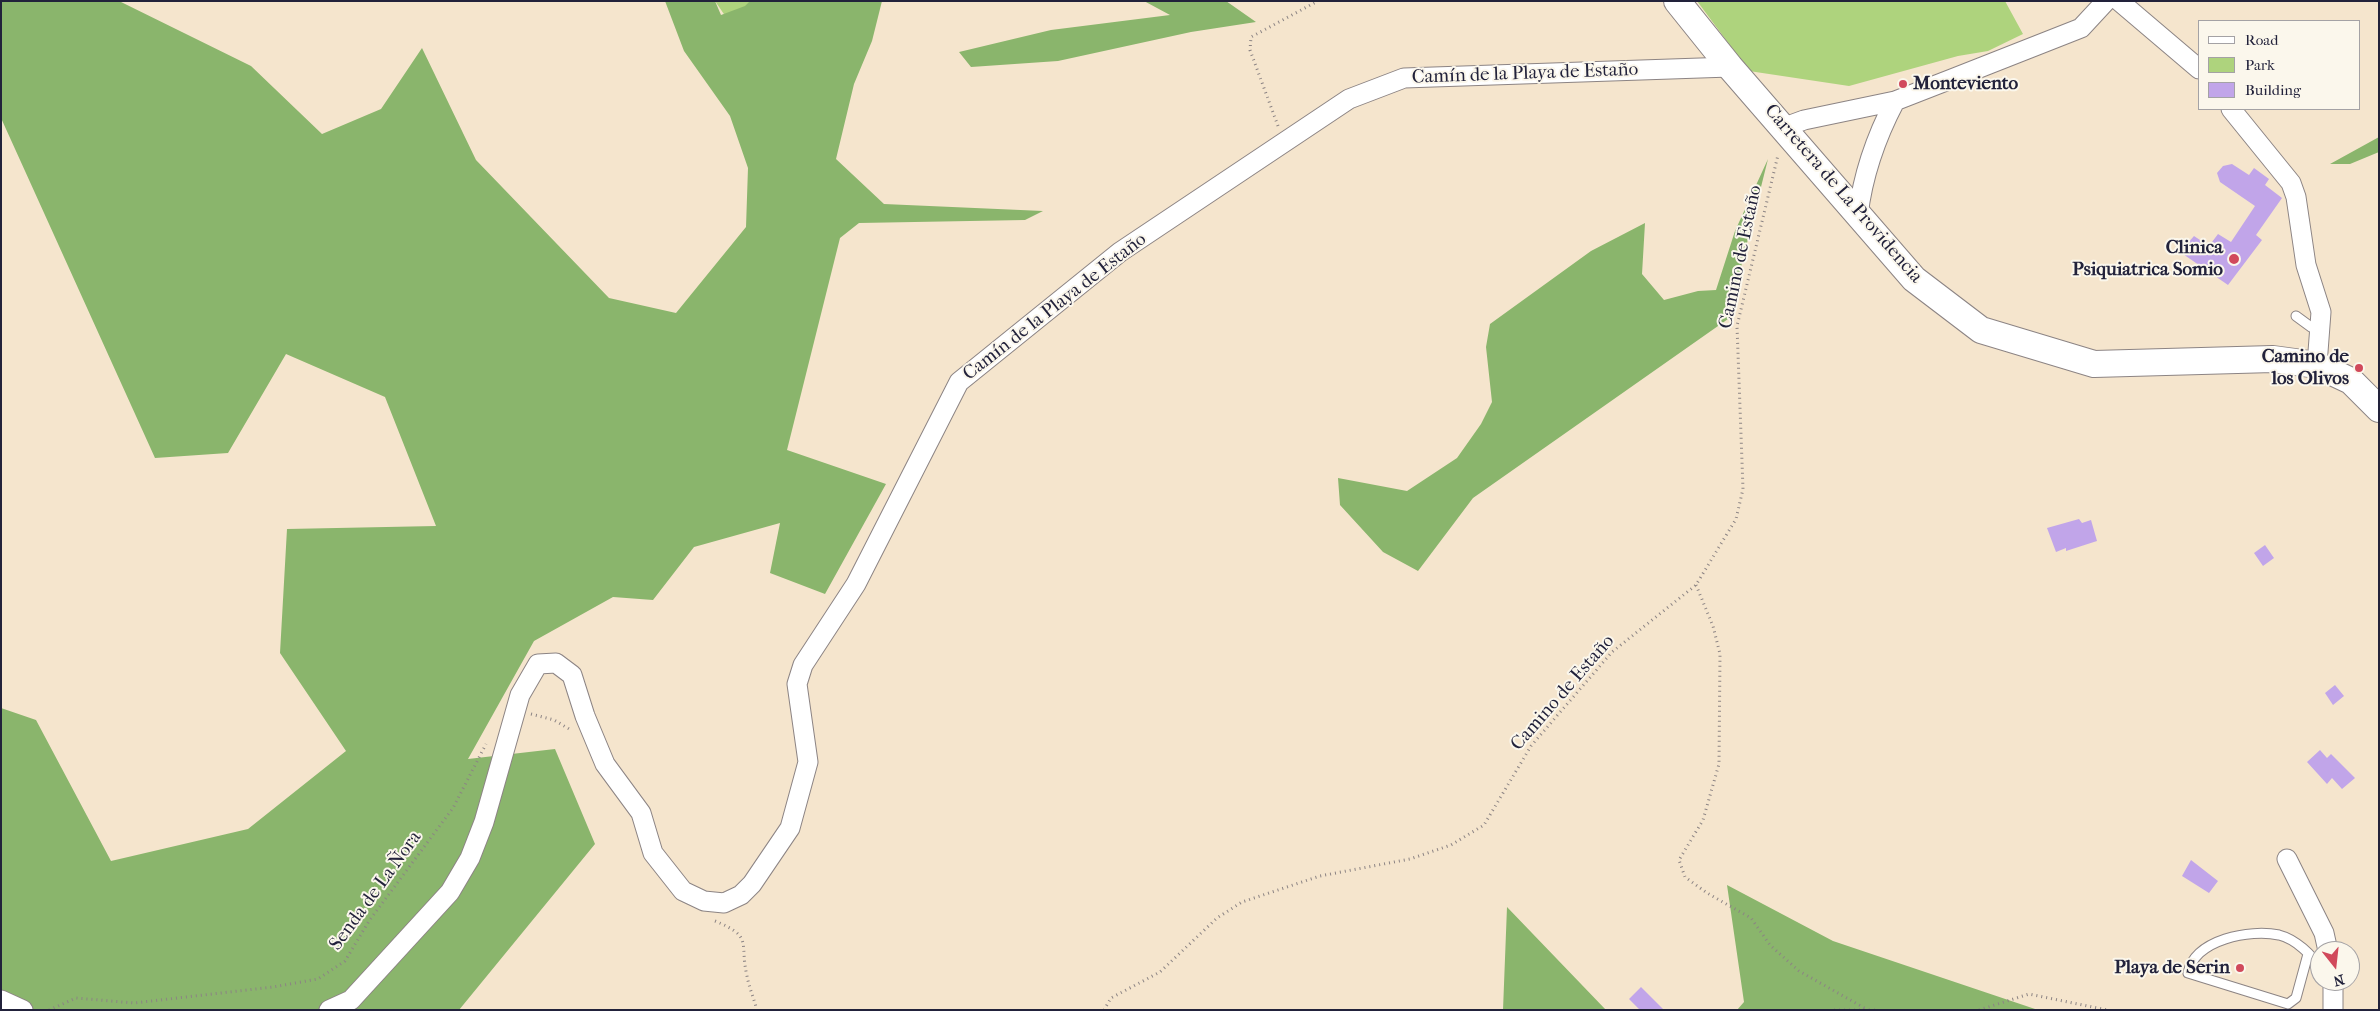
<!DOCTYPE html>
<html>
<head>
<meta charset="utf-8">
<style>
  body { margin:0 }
  #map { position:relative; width:2380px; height:1011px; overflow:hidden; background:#f5e5cd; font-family:"IM FELL French Canon",serif }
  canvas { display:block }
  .frame { position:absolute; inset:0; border:2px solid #22223b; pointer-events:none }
  .legend { position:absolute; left:2198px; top:20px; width:162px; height:90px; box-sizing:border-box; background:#fbf7ec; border:1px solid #a4a2a5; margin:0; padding:6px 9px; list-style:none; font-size:15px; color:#22223b }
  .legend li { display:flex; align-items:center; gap:10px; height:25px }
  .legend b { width:25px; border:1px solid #a4a2a5 }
  .north { position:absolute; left:2310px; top:941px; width:50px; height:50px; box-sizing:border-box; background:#fbf7ec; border:1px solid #a4a2a5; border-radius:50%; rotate:164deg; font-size:14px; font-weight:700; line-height:20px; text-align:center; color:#22223b }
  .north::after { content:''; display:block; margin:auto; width:18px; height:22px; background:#d1495b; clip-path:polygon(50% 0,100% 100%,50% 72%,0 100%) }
</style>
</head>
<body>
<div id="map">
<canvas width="2380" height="1011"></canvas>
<div class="frame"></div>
<ul class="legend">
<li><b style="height:6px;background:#fff"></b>Road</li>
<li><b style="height:14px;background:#aed37d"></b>Park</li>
<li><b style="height:14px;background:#c1a5e9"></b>Building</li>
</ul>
<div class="north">N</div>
</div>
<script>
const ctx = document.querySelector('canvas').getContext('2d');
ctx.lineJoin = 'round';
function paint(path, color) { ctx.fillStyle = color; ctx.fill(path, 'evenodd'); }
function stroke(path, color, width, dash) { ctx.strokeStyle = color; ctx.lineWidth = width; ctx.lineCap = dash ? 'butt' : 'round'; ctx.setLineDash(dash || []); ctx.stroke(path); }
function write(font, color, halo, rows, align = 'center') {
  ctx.font = font + ' "IM FELL French Canon",serif'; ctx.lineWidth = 4; ctx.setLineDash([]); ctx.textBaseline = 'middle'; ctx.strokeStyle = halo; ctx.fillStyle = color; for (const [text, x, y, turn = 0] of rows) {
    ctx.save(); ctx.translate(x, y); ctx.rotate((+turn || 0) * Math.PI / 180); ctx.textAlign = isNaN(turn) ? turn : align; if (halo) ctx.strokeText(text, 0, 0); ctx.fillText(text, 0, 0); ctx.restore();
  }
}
const green = new Path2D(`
  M715 1H782L745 45Z
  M1697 1H2005L2023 34 1988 51 1958 56 1849 86 1749 71Z`);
const forest = new Path2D(`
  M1 1H119L251 66 322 134 381 109 422 48 476 160 609 298 676 313 746 227 748 168 730 116 684 51 665 1H715L721 15 745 6 750 1H882L872 41 854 84 836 159 884 204 1043 211 1025 220 859 223 840 238 787 450 886 484 825 594 770 573 780 523 694 547 653 600 613 597 534 641 468 759 555 749 595 844 459 1010H1V708L36 720 111 861 248 829 346 751 280 653 287 529 436 526 385 397 286 354 228 453 155 458 1 118Z
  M1144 1H1226L1256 22 1191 32 1058 61 971 67 959 52 1051 30 1170 15Z
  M2379 137V152L2350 164H2330Z
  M1768 159 1728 319 1473 498 1418 571 1383 552 1340 505 1338 478 1407 491 1457 458 1481 424 1492 402 1486 347 1490 324 1591 251 1645 223 1642 274 1664 300 1698 291 1716 290 1735 231Z
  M1727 885 1833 941 2038 1010H1737L1744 1002Z
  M1507 907 1606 1010H1503Z`);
const building = new Path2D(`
  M2232 164 2249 175 2254 168 2269 179 2265 185 2282 198 2256 235 2262 240 2228 285 2180 252 2194 236 2209 246 2218 234 2231 242 2255 206 2220 182 2217 173 2223 166Z
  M2079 519 2082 523 2091 520 2097 541 2066 551V548L2056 552 2047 528Z
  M2265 545 2274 558 2263 566 2254 553Z
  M2335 685 2344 696 2333 705 2325 693Z
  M2320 750 2327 758 2331 754 2355 778 2342 789 2332 778 2327 784 2307 762Z
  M2191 860 2218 881 2209 893 2182 876Z
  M1641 987 1664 1010H1640L1629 999Z`);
const path = new Path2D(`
  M1278 126 1250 50 1251 37 1318 1
  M1696 585 1713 626 1720 654 1719 764 1703 820 1679 860 1685 877 1707 893 1751 918 1770 945 1799 971 1868 1010
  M531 714 554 720 571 730
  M715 921C754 937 739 942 747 976 749 987 754 999 757 1010
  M49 1010 76 998 134 1003 273 987 318 979 345 961 369 921 453 808 486 744
  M1104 1010 1111 998 1160 972 1217 918 1242 902 1320 876 1410 859 1451 845 1484 825 1531 746 1612 652 1696 585 1736 519 1743 489 1737 326 1778 155
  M1834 1010H1877
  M1979 1010 2029 994 2107 1010`);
const lane = new Path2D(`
  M2296 316 2311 327 2320 329
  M2308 954 2296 998 2288 1004 2188 973C2195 939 2250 929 2279 935 2295 939 2313 955 2320 969`);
const street = new Path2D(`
  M2119 1 2199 69
  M2231 109 2291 183 2296 197 2306 265 2321 312 2317 365
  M1785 127 1804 120 1895 101 1954 78 2081 28 2106 1
  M1858 215C1863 174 1876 137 1895 101
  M2287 859 2324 933 2328 951
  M2333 981V1010
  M1 1000 23 1010
  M329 1010 351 1000 450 892 470 858 484 822 520 695 538 664 556 663 572 675 585 716 605 764 641 813 653 853 683 891 704 901 724 903 741 895 752 884 790 828 808 762 797 684 803 665 856 584 959 382 1120 252 1349 99 1404 78 1730 67`);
const secondary = new Path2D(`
  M1677 1 1730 67 1914 279 1981 330 2094 364 2273 359 2317 365 2351 381 2379 409`);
const markers = [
  [1903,84,5,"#d1495b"],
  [2234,259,6,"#d1495b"],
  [2359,368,5,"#d1495b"],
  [2240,968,5,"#d1495b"]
];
const streetNames = [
  ["Camín de la Playa de Estaño",1525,74,-2],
  ["Carretera de La Providencia",1843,194,49],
  ["Camino de Estaño",1741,257,-78],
  ["Camín de la Playa de Estaño",1055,307,-38],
  ["Camino de Estaño",1563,693,-49],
  ["Senda de La Ñora",376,891,-54]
];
const poiNames = [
  ["Monteviento",1913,84,"left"],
  ["Clinica",2223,248],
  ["Psiquiatrica Somio",2223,270],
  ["Camino de",2349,357],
  ["los Olivos",2349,379],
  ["Playa de Serin",2230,968]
];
paint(green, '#aed37d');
paint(forest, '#8ab56c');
paint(building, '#c1a5e9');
stroke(lane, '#8c8484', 11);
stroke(street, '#8c8484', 21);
stroke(secondary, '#8c8484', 28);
stroke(path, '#8c8484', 3, [1, 4]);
stroke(lane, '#fff', 9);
stroke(street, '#fff', 19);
stroke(secondary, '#fff', 26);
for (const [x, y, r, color] of markers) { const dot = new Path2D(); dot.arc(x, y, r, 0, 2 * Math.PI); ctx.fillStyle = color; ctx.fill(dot); stroke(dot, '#fbf7ec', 2); }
write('19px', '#22223b', '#fbf7ec', streetNames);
write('bold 19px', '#22223b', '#fbf7ec', poiNames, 'right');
</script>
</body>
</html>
